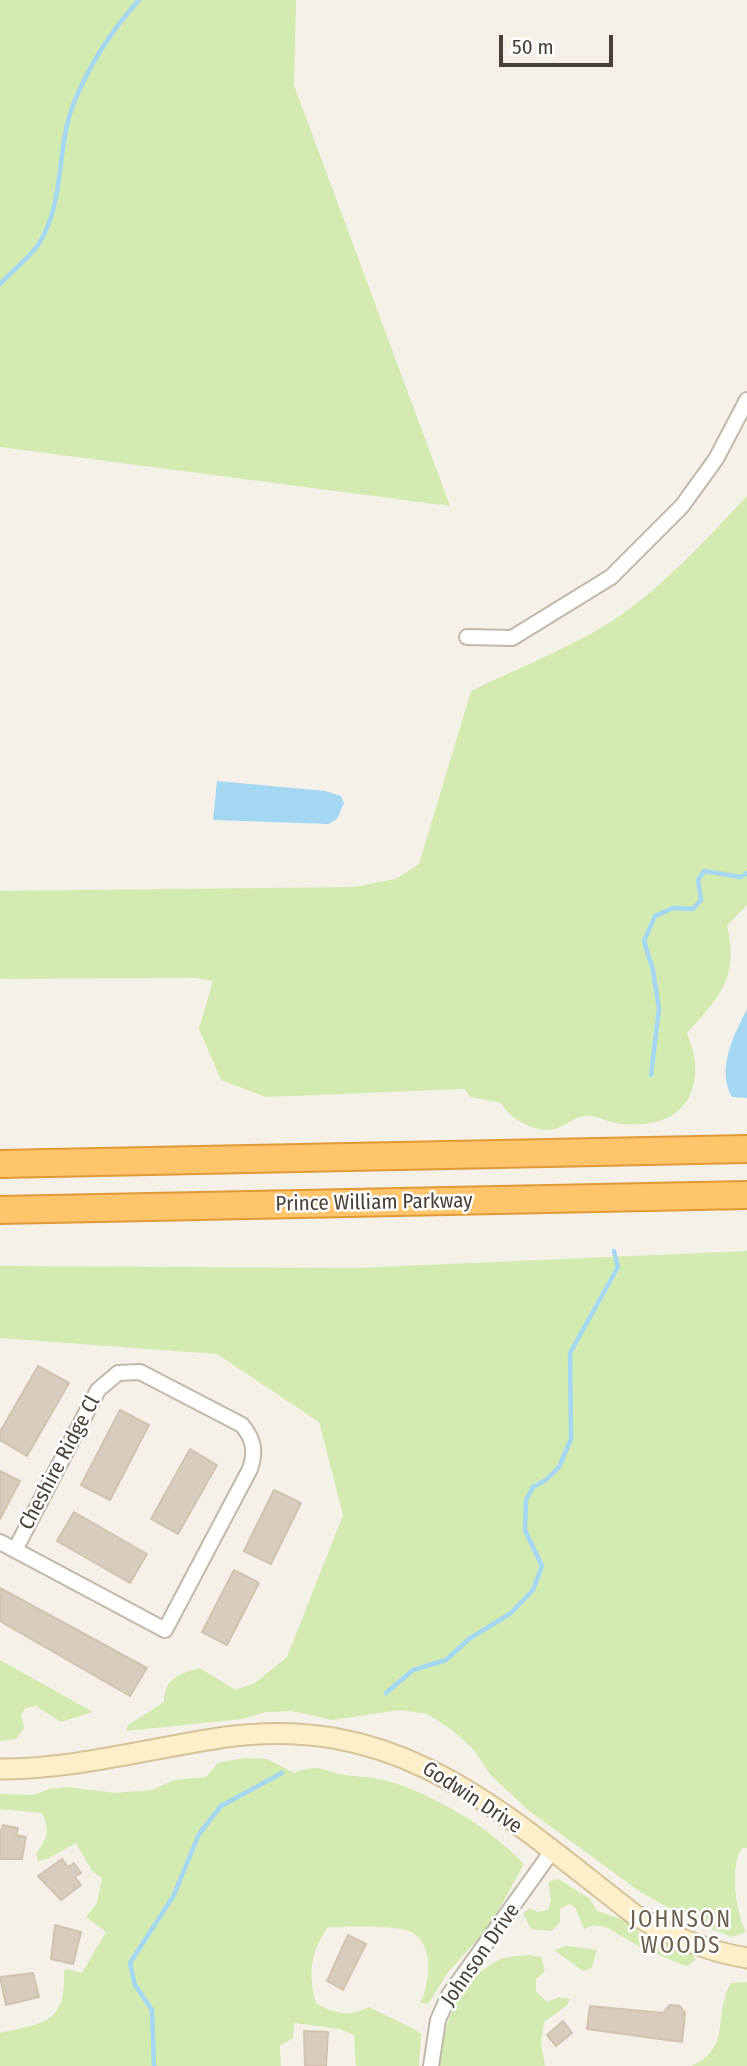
<!DOCTYPE html>
<html>
<head>
<meta charset="utf-8">
<style>
  body { margin:0 }
  #map { position:relative; width:747px; height:2066px; overflow:hidden; background:#f5f1e9; font-family:"Fira Sans Condensed",sans-serif }
  canvas { display:block }
  .scale { position:absolute; left:499px; top:35px; width:114px; height:32px; box-sizing:border-box; border:4px solid #494137; border-top:0; padding-left:9px; font-size:21px; line-height:24px; white-space:nowrap; color:#494137; -webkit-text-stroke:5px #fff; paint-order:stroke }
</style>
</head>
<body>
<div id="map">
<canvas width="747" height="2066"></canvas>
<div class="scale">50 m</div>
</div>
<script>
const ctx = document.querySelector('canvas').getContext('2d');
ctx.lineJoin = 'round';
function paint(path, color) { ctx.fillStyle = color; ctx.fill(path, 'evenodd'); }
function stroke(path, color, width, dash) { ctx.strokeStyle = color; ctx.lineWidth = width; ctx.lineCap = dash ? 'butt' : 'round'; ctx.setLineDash(dash || []); ctx.stroke(path); }
function write(font, color, halo, rows, align = 'center') {
  ctx.font = font + ' "Fira Sans Condensed",sans-serif'; ctx.lineWidth = 5; ctx.setLineDash([]); ctx.textBaseline = 'middle'; ctx.strokeStyle = halo; ctx.fillStyle = color; for (const [text, x, y, turn = 0] of rows) {
    ctx.save(); ctx.translate(x, y); ctx.rotate((+turn || 0) * Math.PI / 180); ctx.textAlign = isNaN(turn) ? turn : align; if (halo) ctx.strokeText(text, 0, 0); ctx.fillText(text, 0, 0); ctx.restore();
  }
}
const green = new Path2D(`
  M0 0H296L294 85 450 506 0 447Z
  M747 496V905L727 926C739 978 721 995 687 1033 690 1043 695 1054 695 1064 698 1114 659 1130 616 1123 607 1122 599 1116 590 1116 575 1114 564 1129 550 1130 531 1131 510 1118 501 1103L470 1097 465 1089 266 1097 221 1080 199 1029 213 981 196 978 0 979V891L353 887 396 879 419 864 471 691C514 670 559 652 601 628 657 594 703 543 747 496Z
  M747 1251V1848H742C729 1868 736 1912 746 1932L732 1937 695 1923 639 1891 528 1810 491 1775 473 1749 452 1730 427 1714 400 1710 332 1720 292 1711 266 1712 242 1719 126 1731 128 1725 164 1702C164 1679 180 1673 200 1668L235 1690 255 1683 287 1657 343 1515 319 1422 217 1354 0 1338V1266L356 1268Z
  M0 1660 93 1712 61 1722 36 1706 26 1708 21 1714 24 1728 16 1739 0 1741Z
  M244 1758 267 1759 294 1773C321 1764 320 1770 345 1775 359 1777 374 1777 388 1781 435 1795 490 1828 524 1864L489 1927 448 1972 428 2004 420 2003C430 1984 435 1944 411 1932 394 1924 348 1927 328 1927 310 1953 308 1974 316 2003 333 2014 351 2017 369 2007L416 2030 421 2034 419 2066H356L354 2035 340 2029 294 2023 293 2038 280 2046 281 2066H0V2033C45 2023 66 2023 64 1971L67 1969 82 1973 106 1932 86 1917 97 1903 102 1878 92 1871 76 1843 49 1858 38 1861 36 1853C48 1839 50 1829 42 1813L0 1809V1794L34 1795 49 1789 68 1787 116 1793 152 1790 174 1780 206 1777 218 1763Z
  M558 1879 589 1898 597 1911 628 1921 651 1944 668 1942 693 1954 695 1960 688 1966 683 1965 640 1947 606 1927 593 1925 584 1929 575 1907 569 1904 560 1909V1922L552 1931 531 1929 523 1913 530 1908 537 1912 548 1910 551 1899 548 1882Z
  M567 1946 597 1950 592 1968 583 1971 554 1950Z
  M529 1955 541 1957 545 1971 536 1979V1991L547 2002 559 1997 570 1999 566 2006 544 2022 541 2042 545 2066H440C443 2024 457 1982 497 1961 505 1956 519 1956 529 1955Z
  M747 1982V2066H691C733 2048 712 2016 731 1983Z`);
const water = new Path2D(`
  M217 781 325 791 341 796 344 803 337 819 329 824 213 820Z
  M747 1009V1098L732 1097C716 1069 734 1035 747 1009Z`);
const stream = new Path2D(`
  M0 284C12 271 28 259 38 245 65 204 56 150 73 105 88 67 112 30 139 0
  M651 1075 659 1009 653 970 644 941 655 916 673 908 693 909 701 900 698 880 704 871 741 877 747 873
  M386 1693 413 1670 446 1660 469 1639 511 1613 533 1590 542 1566 525 1530 526 1500 533 1487 546 1480 559 1467 571 1439 570 1353 618 1267 614 1251
  M154 2066 152 2010 135 1985 130 1963 174 1895 199 1834 221 1806 282 1773`);
const building = new Path2D(`
  M38 1366 69 1383 27 1456 0 1440V1432Z
  M120 1410 149 1425 110 1500 81 1485Z
  M190 1449 217 1465 178 1534 151 1519Z
  M0 1471 20 1481 0 1519Z
  M274 1490 301 1503 271 1564 244 1551Z
  M74 1512 147 1554 130 1583 57 1541Z
  M234 1570 259 1583 227 1645 202 1632Z
  M0 1588 147 1668 130 1696 0 1621Z
  M3 1825 18 1828 16 1835 26 1837 22 1859H0V1833Z
  M62 1859 68 1867 74 1863 81 1873 75 1877 81 1885 61 1900 38 1876Z
  M55 1925 81 1932 73 1964 51 1959Z
  M348 1935 366 1944 343 1990 327 1981Z
  M33 1973 39 1997 6 2005 0 1977Z
  M670 2005 680 2006 685 2013 682 2042 587 2029 590 2006 663 2013Z
  M563 2021 572 2033 556 2046 547 2035Z
  M304 2031 328 2032 326 2066H305Z`);
const street = new Path2D(`
  M467 637 512 638 611 577 682 506 716 459 747 400
  M0 1542 165 1630 250 1469C256 1451 254 1440 242 1425L140 1372 118 1373 98 1390 15 1550
  M431 2066 438 2020 449 1995 552 1851`);
const secondary = new Path2D(`
  M0 1769C77 1769 150 1748 226 1737 403 1713 505 1815 635 1915 670 1936 706 1951 747 1958`);
const highway = new Path2D(`
  M0 1164 747 1149
  M0 1210 747 1195`);
const streetNames = [
  ["Prince William Parkway",374,1203,-1],
  ["Cheshire Ridge Cl",60,1463,-62],
  ["Godwin Drive",472,1798,33],
  ["Johnson Drive",481,1955,-55]
];
const neighbourhoodNames = [
  ["JOHNSON",681,1921],
  ["WOODS",681,1947]
];
paint(green, '#d3eab1');
paint(water, '#a4d7f2');
stroke(stream, '#a4d7f2', 4.5);
paint(building, '#d7ccbe');
stroke(building, '#d2c3b1', 2);
stroke(street, '#c1b8ab', 18);
stroke(secondary, '#d6c298', 23);
stroke(highway, '#e19936', 30);
stroke(street, '#fff', 14);
stroke(secondary, '#ffefc9', 19);
stroke(highway, '#ffc56a', 26);
write('21px', '#494137', '#fff', streetNames);
ctx.letterSpacing = '2px';
write('23px', '#6c5e4e', '#fff', neighbourhoodNames);
ctx.letterSpacing = '0px';
</script>
</body>
</html>
